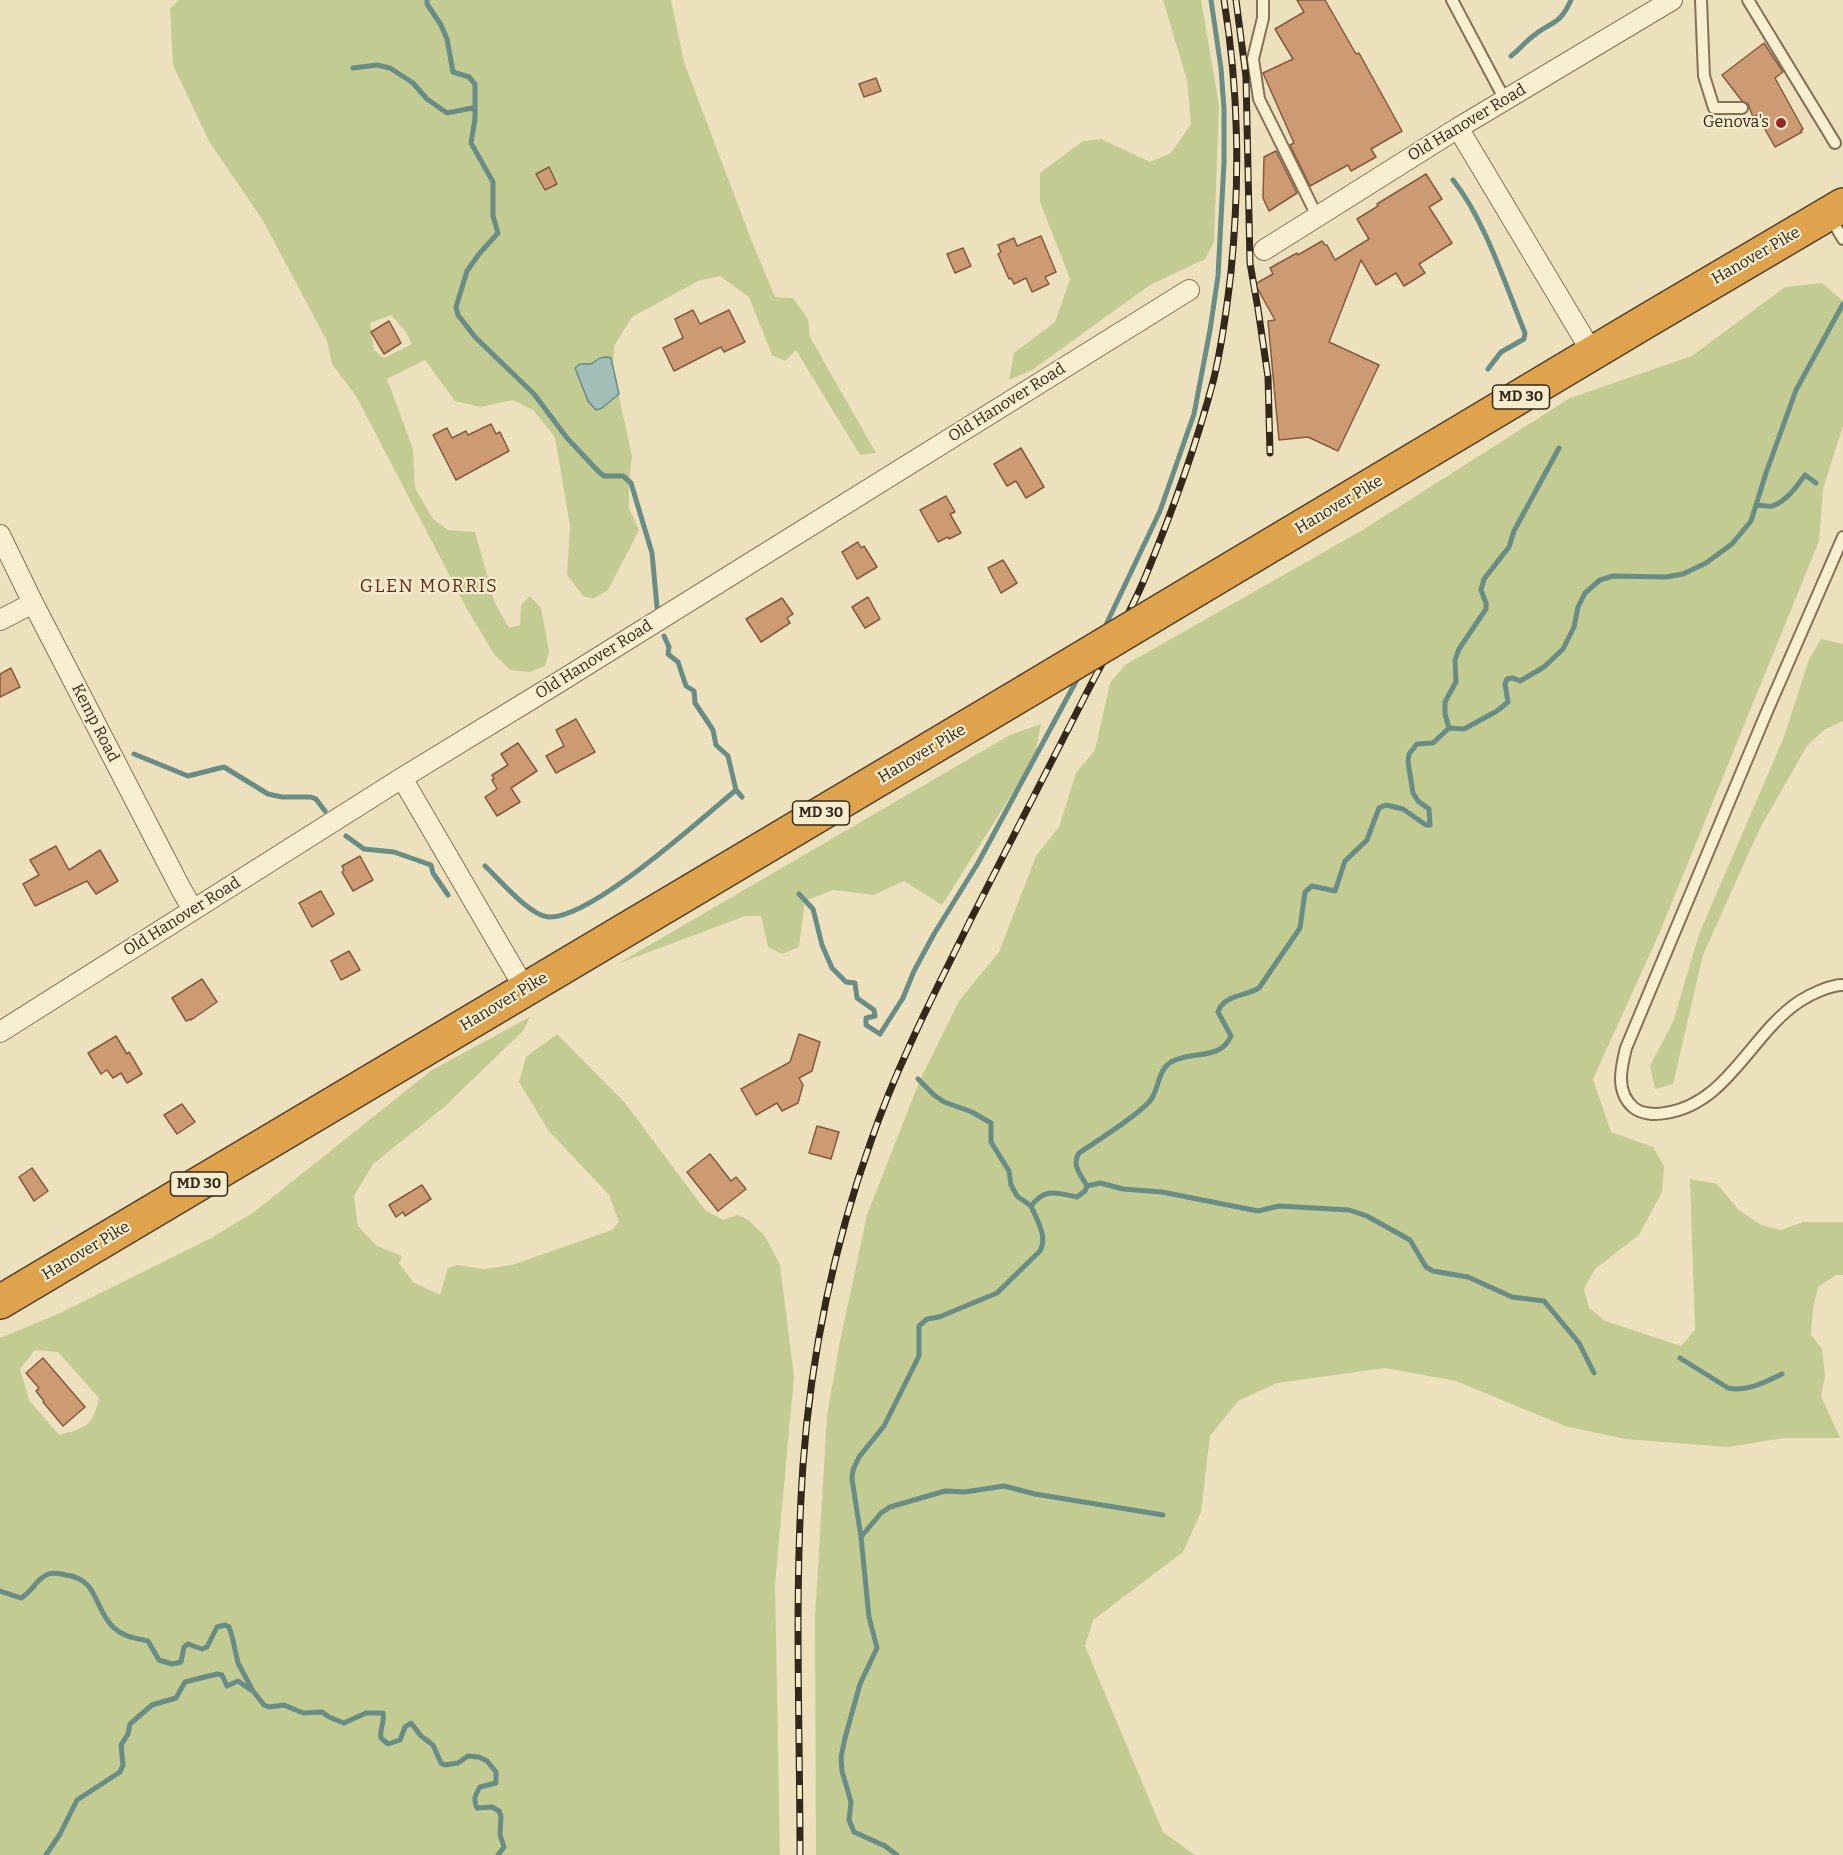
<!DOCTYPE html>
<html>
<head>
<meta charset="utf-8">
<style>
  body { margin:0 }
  canvas { display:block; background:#ede1bd }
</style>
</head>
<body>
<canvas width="1843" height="1855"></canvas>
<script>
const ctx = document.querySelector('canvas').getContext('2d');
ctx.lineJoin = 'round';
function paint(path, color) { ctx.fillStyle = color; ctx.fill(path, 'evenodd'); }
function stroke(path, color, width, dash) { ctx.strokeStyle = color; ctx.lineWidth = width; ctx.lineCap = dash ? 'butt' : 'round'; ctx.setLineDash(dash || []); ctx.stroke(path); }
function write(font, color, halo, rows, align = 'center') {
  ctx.font = font + ' Bitter,serif'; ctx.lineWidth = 4.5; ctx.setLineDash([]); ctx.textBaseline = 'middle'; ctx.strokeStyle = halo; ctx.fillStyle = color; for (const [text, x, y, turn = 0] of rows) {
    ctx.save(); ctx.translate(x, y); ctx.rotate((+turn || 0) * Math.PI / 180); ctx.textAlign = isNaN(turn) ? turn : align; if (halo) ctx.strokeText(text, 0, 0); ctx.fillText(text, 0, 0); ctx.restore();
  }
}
const green = new Path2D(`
  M179 0H671L684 62 752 242 775 297 793 298 808 319 810 337 876 453 860 455 796 350 785 361 772 355 749 297 720 276 698 281 632 317 614 346 613 369 632 456 629 483V508L639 530 608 590 593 599 583 596 567 575 570 526 555 437 533 410 513 400 480 407 455 401 425 360 387 379 413 449 415 488 433 519 448 530 475 532 495 603 509 628 520 625 521 605 530 596 541 608 549 651 545 666 530 672 510 670 494 654 467 609 356 396 332 364 327 341 262 219 210 143 173 65 170 8ZM391 315 406 332 412 344 384 358 374 350 370 323Z
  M1163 0H1201L1219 105 1214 242 1205 259 1150 285 1032 370 1009 380 1014 353 1055 322 1070 279 1040 202V173L1083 141 1101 139 1150 162 1171 153 1191 124 1187 80Z
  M1822 283 1843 301V426L1823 489 1819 541 1659 934 1593 1079 1611 1132 1653 1147 1664 1166 1662 1192 1639 1235 1595 1269 1584 1289 1589 1308 1605 1321 1681 1346 1695 1330 1690 1179 1717 1184 1739 1210 1761 1225 1781 1230 1803 1222H1843V1275H1836L1818 1287 1813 1309 1811 1335 1822 1349 1825 1376 1821 1396 1840 1438H1784L1728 1447 1625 1439 1565 1426 1456 1381 1385 1368 1277 1383 1238 1401 1210 1436 1201 1512 1183 1552 1093 1620 1085 1646 1163 1832 1195 1855H816L815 1617 827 1416 839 1346 867 1215 920 1080 959 1001 999 952 1036 856 1059 827 1076 773 1095 750 1110 683 1125 665 1361 531 1570 398 1692 356 1785 287Z
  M1821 639 1843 644V721L1824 730 1807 746 1760 828 1703 955 1673 1084 1655 1089 1650 1066 1673 1022 1699 934 1784 737 1809 659Z
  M1041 724 1034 759 942 905 904 881 874 895 833 890 805 901 799 947 782 954 768 947 761 916H745L617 964 1010 735Z
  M530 1017 523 1031 443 1108 373 1164 354 1196 358 1226 377 1246 402 1256 399 1263 413 1282 440 1295 448 1268 457 1265 484 1269 512 1265 612 1230 619 1222 609 1195 548 1130 519 1082 526 1057 557 1034 625 1103 705 1210 723 1220 737 1215 747 1219 765 1236 780 1265 794 1376 775 1584 780 1855H0V1338L58 1314 211 1238 254 1212 432 1070ZM35 1350 58 1352 99 1398C93 1426 86 1428 59 1435L29 1400 20 1369Z`);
const water = new Path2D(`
  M607 357 611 358 619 394 602 408 596 410 588 401 575 368 580 364H591L600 358Z`);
const stream = new Path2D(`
  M427 0V4L441 25 447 39 453 72 469 77 475 84V119L471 143 493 182V216L498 233 479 254 467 271 456 307 458 315 475 337 534 394 567 438 599 472 604 476H623L631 483 652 553 657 607
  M1511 56C1519 50 1525 42 1533 36 1552 21 1560 25 1571 0
  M353 68 377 65 390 68 413 83 427 99 447 113 472 108 474 110
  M1453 180C1485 220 1505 284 1525 333L1524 339 1501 352 1488 369
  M1757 505C1761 505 1767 507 1772 506 1786 502 1797 486 1805 475L1816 483
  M1104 629 1160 511 1194 414 1210 330 1218 276 1224 162V109L1221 68 1211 0
  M664 636 669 647 668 654 678 662 686 686 694 691 695 703 713 730 716 745 728 756 736 790 742 797
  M1449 728 1445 714V702L1456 682 1455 660 1459 649 1486 609V603L1481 590 1484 579 1509 547 1514 531 1559 448
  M134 754 188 776 224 767 268 794 282 797H311L316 799 325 811
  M346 836 364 849 394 852 431 865 433 873 448 895
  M485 866C499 879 529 915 548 917 590 920 701 819 736 790
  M799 894 813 909 822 945 832 968 846 982 855 983 857 998 874 1010 875 1016 866 1018V1025L880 1034
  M880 1034 903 998 914 971 934 934 978 863 1080 674
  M918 1079 934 1095 944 1102 972 1112 991 1123V1142L1009 1171 1011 1185 1017 1196 1031 1206
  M1087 1186C1081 1175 1071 1165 1079 1153 1094 1143 1145 1111 1152 1098 1159 1086 1159 1069 1171 1062 1193 1050 1220 1061 1231 1036L1218 1012C1223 995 1246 996 1259 988L1300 928 1305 892 1312 886 1335 891 1345 861 1367 840 1379 808 1386 805 1403 809 1426 825H1430L1429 809 1418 801 1413 793 1408 762 1409 754 1417 744 1433 743 1449 728 1464 729 1497 711 1508 702 1505 684 1507 679 1513 678 1520 681 1544 667 1563 649 1574 627 1578 607 1585 593 1600 580 1613 576 1666 577 1683 574 1706 563 1732 544 1751 521 1766 473 1796 390 1843 304
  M1087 1186 1100 1183 1123 1189 1162 1192 1258 1211 1279 1206 1349 1210 1367 1216 1410 1240 1426 1267 1433 1271 1468 1277 1512 1297 1544 1301 1579 1343 1594 1373
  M1031 1206C1045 1187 1057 1193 1077 1197L1085 1191 1087 1186
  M1680 1358 1728 1388C1748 1392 1765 1382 1782 1374
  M861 1537 881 1513 890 1507 945 1491 965 1492 1004 1486 1035 1494 1163 1515
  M0 1591 21 1598C32 1592 36 1579 48 1574 54 1572 61 1574 66 1575 99 1579 94 1610 114 1628 124 1637 135 1638 148 1641L159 1660 172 1664 181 1662 184 1647 188 1644 202 1649 207 1647 217 1627 225 1625 229 1627 232 1636 238 1663 253 1691 264 1705 269 1707 284 1705 303 1713 322 1712 329 1717 344 1723 366 1713H383C385 1722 379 1730 381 1738L388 1744 400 1740 405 1727 411 1723 421 1736 433 1745 441 1763 445 1765 458 1763 468 1756 479 1757 487 1761 496 1772V1783L480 1787C475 1795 473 1799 477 1808L492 1807 499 1811 501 1816 500 1835 504 1847 498 1855
  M46 1855 60 1834 77 1800 120 1772 123 1765 121 1745 128 1734 130 1724 152 1705 176 1698 185 1682 217 1674 222 1675 227 1686 238 1681 251 1690
  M897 1855 885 1846 854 1832 849 1820 851 1802 842 1771 841 1757 845 1738 860 1684 877 1648 869 1617 861 1537 852 1479 853 1470 859 1457 884 1426 919 1356V1326L927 1319 939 1317 997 1293 1040 1251C1048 1237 1037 1220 1031 1206`);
const building = new Path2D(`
  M1297 0H1325L1356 54 1359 53 1402 131 1371 149 1376 157 1351 171 1348 165 1310 186 1290 145 1294 143 1263 73 1293 59 1275 29 1304 12Z
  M1764 43 1783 72 1775 78 1803 129 1801 130 1802 132 1775 147 1757 115 1753 117 1748 104 1742 101 1722 75Z
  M876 78 881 91 864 97 859 84Z
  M1276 151 1297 193 1269 211 1263 198 1264 157Z
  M549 167 557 184 545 190 536 174Z
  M1426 174 1442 199 1429 207 1452 243 1419 264 1425 273 1404 286 1396 273 1376 285 1361 260 1329 342 1379 365 1338 451 1308 437 1279 440 1268 321 1275 320 1255 284 1273 274 1270 268 1297 253 1298 255 1322 241 1325 245H1327L1335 260 1369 239 1357 219 1378 206 1377 204Z
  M1041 236 1056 272 1045 277 1049 284 1032 292 1026 278 1014 284 1011 278 1009 279 998 254 1001 252 998 245 1014 238 1017 246Z
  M963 248 971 266 955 273 947 254Z
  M693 310 700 324 729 310 745 342 724 352 721 347 674 371 663 348 683 338 675 319Z
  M389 321 401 343 384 354 371 332Z
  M491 424 496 434 500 432 509 451 456 480 433 435 447 428 452 438 466 431 468 435Z
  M1021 448 1044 487 1026 498 1016 481 1007 486 994 464Z
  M946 496 955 512 950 514 961 533 949 539 948 537 938 542 920 510Z
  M858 542 861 548 864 546 877 567 857 579 842 552Z
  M1003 560 1017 583 1001 593 988 568Z
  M868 597 880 619 865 628 852 607Z
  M782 598 793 614 787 618 790 623 761 642 746 619Z
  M11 668 20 687 0 697V674Z
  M576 719 595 752 556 773 546 756 564 746 556 730Z
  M518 743 537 771 511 788 520 802 497 816 485 797 497 789 492 780 494 779 492 775 508 765 501 754Z
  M56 846 69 870 100 850 118 881 96 894 87 881 35 906 23 884 39 875 30 860Z
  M360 856 373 880 353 891 342 872 344 870 342 866Z
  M321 891 334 914 312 927 299 903Z
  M349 951 360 970 341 980 331 961Z
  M202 979 217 1002 191 1020V1019L186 1021 172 998Z
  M799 1034 820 1042 812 1071 799 1078 803 1085 798 1103 782 1111 777 1103 756 1115 741 1089 790 1062Z
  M116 1036 127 1054 129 1052 142 1074 127 1083 121 1073 113 1078 107 1070 101 1074 88 1053Z
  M182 1104 195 1122 177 1134 164 1115Z
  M817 1126 839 1132 831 1159 809 1153Z
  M710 1154 731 1181 736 1177 746 1189 718 1211 687 1172Z
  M32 1168 48 1191 34 1201 19 1177Z
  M422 1185 431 1199 405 1216 403 1212 396 1217 389 1205Z
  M43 1358 85 1407 63 1426 43 1402 44 1401 36 1391 39 1388 26 1373Z`);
const lane = new Path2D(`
  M1263 0V18L1253 59 1259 99 1317 216
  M1452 0 1505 100
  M1701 0 1704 76 1714 108H1742
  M1748 0 1835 143
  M1830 217 1843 239
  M1843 537 1768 709 1626 1048C1621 1068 1615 1092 1634 1108 1642 1114 1655 1115 1665 1113 1728 1104 1751 1033 1800 1001 1811 994 1830 985 1843 985`);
const street = new Path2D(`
  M1458 128 1593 354
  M1264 250 1458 128 1672 0
  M0 535 33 603 181 889 193 910
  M0 620 33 603
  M402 778 525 989
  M0 1032 402 778 556 684 1189 290`);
const highway = new Path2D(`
  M1199 588 1648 320 1843 205
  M0 1302 1027 691`);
const rail = new Path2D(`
  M1236 0 1246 77 1250 263 1258 309 1268 377 1270 453
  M800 1855C800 1725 794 1595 803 1465 811 1355 834 1245 871 1141 897 1065 935 992 971 919 1008 847 1045 774 1082 702 1102 662 1126 622 1144 580 1171 515 1196 447 1214 378 1222 344 1227 307 1231 272 1240 179 1239 93 1224 0`);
const highwayBridge = new Path2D(`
  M1027 691 1199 588`);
const markers = [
  [1781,123,6,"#942a27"]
];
const shields = [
  [1521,397,57],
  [821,813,57],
  [199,1184,57]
];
const shieldNames = [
  ["MD 30",1521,397],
  ["MD 30",821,813],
  ["MD 30",199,1184]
];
const streetNames = [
  ["Old Hanover Road",1467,123,-31],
  ["Hanover Pike",1756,256,-30],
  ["Old Hanover Road",1007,403,-32],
  ["Hanover Pike",1339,505,-31],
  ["Old Hanover Road",594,660,-32],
  ["Kemp Road",95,723,63],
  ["Hanover Pike",922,754,-31],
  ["Old Hanover Road",182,917,-32],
  ["Hanover Pike",504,1002,-31],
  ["Hanover Pike",86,1251,-31]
];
const poiNames = [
  ["Genova's",1769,123]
];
const neighbourhoodNames = [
  ["GLEN MORRIS",429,587]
];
paint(green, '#c2cb92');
paint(water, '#a1bfb7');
stroke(water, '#698c84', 1.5);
stroke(stream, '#698c84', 5);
paint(building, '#cc9b73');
stroke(building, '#845b3d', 1.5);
stroke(lane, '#857157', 14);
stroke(street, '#857157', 22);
stroke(highway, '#523f2b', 36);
stroke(lane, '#f8eed0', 10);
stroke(street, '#f8eed0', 20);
stroke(highway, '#dea34c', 33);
stroke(rail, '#34281b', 7);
stroke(rail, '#f5ebcd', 4.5, [14]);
stroke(highwayBridge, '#523f2b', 36, []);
stroke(highwayBridge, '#dea34c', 33);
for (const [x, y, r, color] of markers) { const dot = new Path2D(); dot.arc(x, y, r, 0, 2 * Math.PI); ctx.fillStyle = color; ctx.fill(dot); stroke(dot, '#f5ebcd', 2); }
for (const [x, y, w] of shields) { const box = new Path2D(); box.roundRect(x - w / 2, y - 12, w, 24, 4.5); ctx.fillStyle = '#f5ebcd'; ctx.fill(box); stroke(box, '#34281b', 1.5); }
write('bold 15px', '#34281b', null, shieldNames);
write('16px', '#34281b', '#f5ebcd', streetNames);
write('16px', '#34281b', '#f5ebcd', poiNames, 'right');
ctx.letterSpacing = '1.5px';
write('18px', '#612c1b', '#f5ebcd', neighbourhoodNames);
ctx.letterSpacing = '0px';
</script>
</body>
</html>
